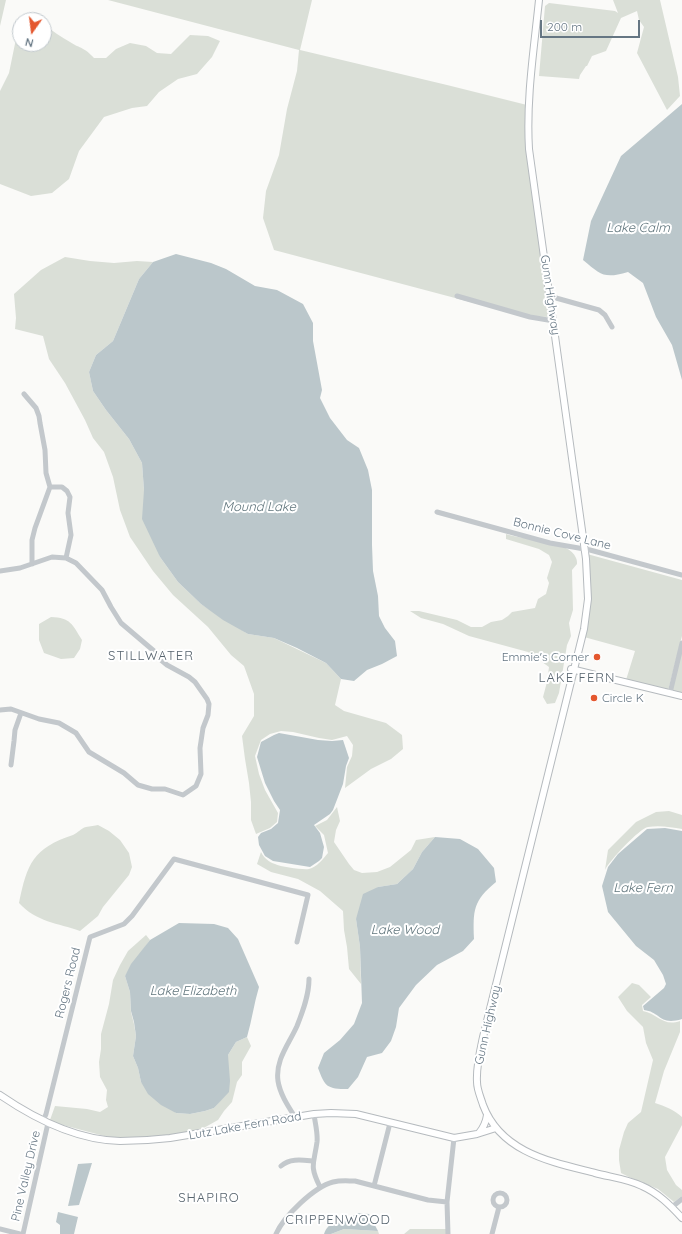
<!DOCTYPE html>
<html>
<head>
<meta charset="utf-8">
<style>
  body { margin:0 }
  #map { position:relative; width:682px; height:1234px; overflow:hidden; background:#fafaf8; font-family:Quicksand,sans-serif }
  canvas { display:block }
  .north { position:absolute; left:12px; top:12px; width:40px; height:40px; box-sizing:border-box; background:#fff; border:1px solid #c1c8cd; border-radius:50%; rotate:194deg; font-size:11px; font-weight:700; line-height:16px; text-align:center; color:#657683 }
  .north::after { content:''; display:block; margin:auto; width:14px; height:18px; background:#e4572e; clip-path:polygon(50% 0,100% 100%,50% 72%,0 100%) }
  .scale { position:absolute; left:540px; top:20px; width:100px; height:18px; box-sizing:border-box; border:2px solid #657683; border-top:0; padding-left:5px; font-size:12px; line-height:14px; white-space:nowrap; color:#657683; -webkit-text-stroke:3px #fff; paint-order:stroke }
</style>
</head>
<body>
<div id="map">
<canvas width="682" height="1234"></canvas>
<div class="north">N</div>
<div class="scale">200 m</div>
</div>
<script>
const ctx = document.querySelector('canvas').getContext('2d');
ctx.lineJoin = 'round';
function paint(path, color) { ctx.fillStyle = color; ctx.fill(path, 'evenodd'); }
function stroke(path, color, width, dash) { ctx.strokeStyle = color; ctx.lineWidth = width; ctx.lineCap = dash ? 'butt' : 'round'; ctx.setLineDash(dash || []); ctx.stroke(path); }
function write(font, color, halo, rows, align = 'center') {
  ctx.font = font + ' Quicksand,sans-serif'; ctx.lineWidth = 4; ctx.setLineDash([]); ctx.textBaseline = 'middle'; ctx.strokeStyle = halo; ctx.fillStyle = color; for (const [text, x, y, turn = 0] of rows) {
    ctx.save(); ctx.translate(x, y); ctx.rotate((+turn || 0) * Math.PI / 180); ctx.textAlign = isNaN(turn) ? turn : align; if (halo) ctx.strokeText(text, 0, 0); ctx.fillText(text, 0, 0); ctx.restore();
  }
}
const green = new Path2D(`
  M0 0H6L0 26Z
  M108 0H312L300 50 447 85 527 105 549 317 523 316 274 250 263 218 266 191 279 155 287 109 297 71 299 50Z
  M613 0H660L678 77 680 96 667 110 637 53 644 27 639 20 637 11 621 18 606 51 592 56 587 66H586L580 75 579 79 539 76 545 6 549 3 615 11 618 13Z
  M44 24C52 31 61 37 70 42 81 49 84 47 94 58H106L116 49 130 43 146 46 157 53 171 54 190 35 208 36 220 41 212 57 197 74 178 79 159 92 147 106 132 108 104 117 79 151 69 179 52 193 31 196 0 184V91L9 73 18 29 20 27V44H44Z
  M65 257 90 261 114 263 137 261 153 262 139 279 113 341 96 355 89 372 93 391 106 410 129 439 142 463 144 490 160 557 178 582 201 604 248 634 274 638 326 663 341 679 335 705 344 711 386 723 402 735 403 749 391 759 371 769 345 788 347 767 352 756 353 745 347 736 332 740 319 738 293 732 281 731 270 734 261 740 255 756 259 774 265 790 278 813 277 822 270 828 256 834 251 820V802L249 783 245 759 242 736 254 716V694L244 666 231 655 208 627 173 595 153 571 130 537 120 510 113 477 104 452 93 438 85 420 65 383 49 359 43 336 15 329 16 318 14 294 41 270Z
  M506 534C522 540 570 540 576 558 577 560 577 562 577 564L572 570 573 610 569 623 571 636 567 645 559 693 555 703 547 704 543 697 547 682 549 667 528 652 469 636 443 624 421 618 410 611H419L457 620 471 627H482L491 622 502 620 508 616 512 612 535 608 538 599 546 594 549 583 547 578 552 562 549 555 539 549 506 539Z
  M587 554 682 580V636L668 691 626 680 635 651 584 637Z
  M51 617C71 618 72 624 82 640L80 649 74 658 61 659 44 653 39 640V624Z
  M682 650V695L672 692Z
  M337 807 340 821 336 830 334 842 349 864 354 870 362 873 377 872 390 867 411 850 416 840 435 837 422 852 413 869 397 884 378 887 356 919 360 947 361 984 349 969 347 947 344 930 343 911 320 891 298 879 271 872 257 864 261 852C264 858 269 862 275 864 281 867 303 870 309 869 317 867 323 859 328 853L324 835 315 826 327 820Z
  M669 811 682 815V829C671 827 659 825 648 827 640 828 609 861 605 870L608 850 636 822 656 812Z
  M98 825 109 831 120 840 129 853 132 867 129 875 103 907 98 916 80 931C58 923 36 922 19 903 27 864 33 848 73 835 78 833 81 828 86 827 90 826 95 826 98 825Z
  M146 935 150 940 125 976 130 992 131 1012 134 1024 136 1036 133 1056 138 1068 141 1082 176 1113 190 1114 205 1111 214 1108 220 1101 228 1066V1055L236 1042 247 1037 251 1046 242 1062V1075L237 1082 232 1102 224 1111 218 1120 200 1130 192 1133 148 1138 108 1137 59 1124 50 1120 55 1106 87 1109 100 1112 108 1107 106 1100 107 1090 100 1077 99 1062 101 1049V1034L109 1004 113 980 120 965 128 951Z
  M632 983 639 985 651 997 642 1005 643 1011C658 1014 663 1027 680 1021V1032L664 1071 655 1103C665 1106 674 1110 682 1117V1125L665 1157 667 1170 676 1185 682 1190V1196L674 1202 658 1189 629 1177 621 1173 619 1160V1150L624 1132 628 1123 641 1112 653 1060 646 1043 643 1027 627 1011 618 997Z
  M344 1229 378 1231 379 1234H331Z
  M410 1229H446V1234H404Z`);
const water = new Path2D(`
  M682 104V380L672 345 656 317 643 283 628 272C604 279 601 275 583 260L591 221 621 156Z
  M176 254 211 263 226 269 255 286 277 290 303 304 313 323V341L322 390 320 398 330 418 347 440 359 448 368 470 372 490V545L373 571 378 596 379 616 385 628 395 641 397 656 382 664 367 670 354 681 341 679 326 663 297 648 274 638 248 634 223 620 201 604 178 582 160 557 142 519 144 490 142 463 129 439 106 410 93 391 89 372 96 355 113 341 139 279 153 262Z
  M279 733 318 740 332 741 343 740 349 758 346 766 343 784 333 810 330 814 314 825 320 833 324 847 322 858 319 861 310 867 273 861 265 856 259 845 258 837 261 833 271 829 278 823 280 810 274 801 265 783 257 757 261 742 274 735Z
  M665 828 682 831V1019C659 1026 661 1012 644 1010L643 1006 664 988 666 984 663 975 654 960 636 946 608 912 602 886 608 867 618 854 647 829Z
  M435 837 460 839 478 849 494 868 496 882C473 901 473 910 474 939L463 951 437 965 416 985 399 1008 396 1027 391 1041 382 1053 367 1057 358 1077 348 1089C327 1089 325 1087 318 1068L324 1053 340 1040 354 1024 362 1003 360 947 356 919 363 894 378 887 397 884 413 869 422 852Z
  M179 923 214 924 228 928 238 939 259 987C254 1003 252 1020 247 1037L236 1042 228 1055 230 1081 229 1092 214 1108 205 1111 190 1114 176 1113 161 1105 148 1094 141 1082 138 1068 133 1056 136 1036 134 1022 131 1011 130 992 125 976 131 964 150 940Z
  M92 1163 79 1205 68 1206 78 1164Z
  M58 1212 78 1217 74 1234H60V1225L56 1222Z
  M358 1213 369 1214 378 1231 344 1229 331 1234H324C329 1221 335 1224 346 1220 350 1218 354 1215 358 1213Z`);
const minor = new Path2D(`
  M457 296 530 317 554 321
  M550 298H556L599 310 605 315 612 327
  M24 394 36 408 39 416 40 423 45 450 46 473 50 487
  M437 512 550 543 590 550 682 575
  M32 564V540L35 528 50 487H62L67 491 70 497 68 513 71 535 66 558
  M0 571 20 568 52 557 66 558 76 563 102 590 111 607 121 623 154 651 161 660 167 665 189 677 195 682 207 699 209 704 208 715 203 728 200 748 201 774 196 786 183 795 165 789H152L138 785 124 773 89 752 76 733 59 723 39 719 11 709 0 710
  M670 693 682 643
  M11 765 14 741 15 730 21 713
  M314 1114C315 1123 318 1133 317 1142 314 1164 309 1165 320 1187
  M295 1117C288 1106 280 1094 278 1081 275 1060 289 1044 297 1026 303 1011 309 995 309 979
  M43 1121 46 1114 90 937 124 924 132 916 174 859 308 895 297 942
  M281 1166C290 1158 302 1160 313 1161
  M374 1186 390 1123
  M493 1200a7 7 0 1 1 14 0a7 7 0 1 1-14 0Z
  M672 1207 682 1199
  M0 1229 20 1234
  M23 1234 48 1123
  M276 1234C284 1216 314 1187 333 1182 341 1180 348 1181 355 1181L428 1200 447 1202
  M448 1234 447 1202 454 1138
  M492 1234 499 1207`);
const major = new Path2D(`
  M539 0C534 49 526 99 529 149L586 559 588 599 584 629 483 1037C480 1051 476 1067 477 1082 477 1090 481 1098 483 1105 501 1153 552 1162 595 1173 610 1177 628 1179 642 1186 658 1193 670 1205 682 1218
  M571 669 682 696
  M0 1095C35 1119 77 1140 120 1141 137 1141 153 1140 170 1138L314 1114 331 1113 356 1114 454 1138 477 1134 496 1128
  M479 1133C484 1127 486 1122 487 1115`);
const markers = [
  [597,657,4,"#e4572e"],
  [594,698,4,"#e4572e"]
];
const streetNames = [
  ["Gunn Highway",550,295,82],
  ["Bonnie Cove Lane",562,534,14],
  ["Rogers Road",68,983,-76],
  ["Gunn Highway",488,1025,-77],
  ["Lutz Lake Fern Road",245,1126,-10],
  ["Pine Valley Drive",26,1176,-77]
];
const poiNames = [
  ["Emmie's Corner",589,657],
  ["Circle K",602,698,"left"]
];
const waterNames = [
  ["Lake Calm",638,228],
  ["Mound Lake",259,507],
  ["Lake Fern",643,888],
  ["Lake Wood",405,930],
  ["Lake Elizabeth",193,991]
];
const neighbourhoodNames = [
  ["STILLWATER",151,656],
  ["LAKE FERN",577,678],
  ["SHAPIRO",209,1198],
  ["CRIPPENWOOD",338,1220]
];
paint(green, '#dadfd7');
paint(water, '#bbc7cb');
stroke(major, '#b5babe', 8);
stroke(minor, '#c3c8cc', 5);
stroke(major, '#fff', 6);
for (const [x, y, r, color] of markers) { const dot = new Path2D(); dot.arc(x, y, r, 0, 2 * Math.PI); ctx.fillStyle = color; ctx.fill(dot); stroke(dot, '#fff', 1.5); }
write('12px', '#657683', '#fff', streetNames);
write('12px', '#657683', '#fff', poiNames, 'right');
write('italic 13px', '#60757c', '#fff', waterNames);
ctx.letterSpacing = '1px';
write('13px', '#57646e', '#fff', neighbourhoodNames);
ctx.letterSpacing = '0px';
</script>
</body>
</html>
